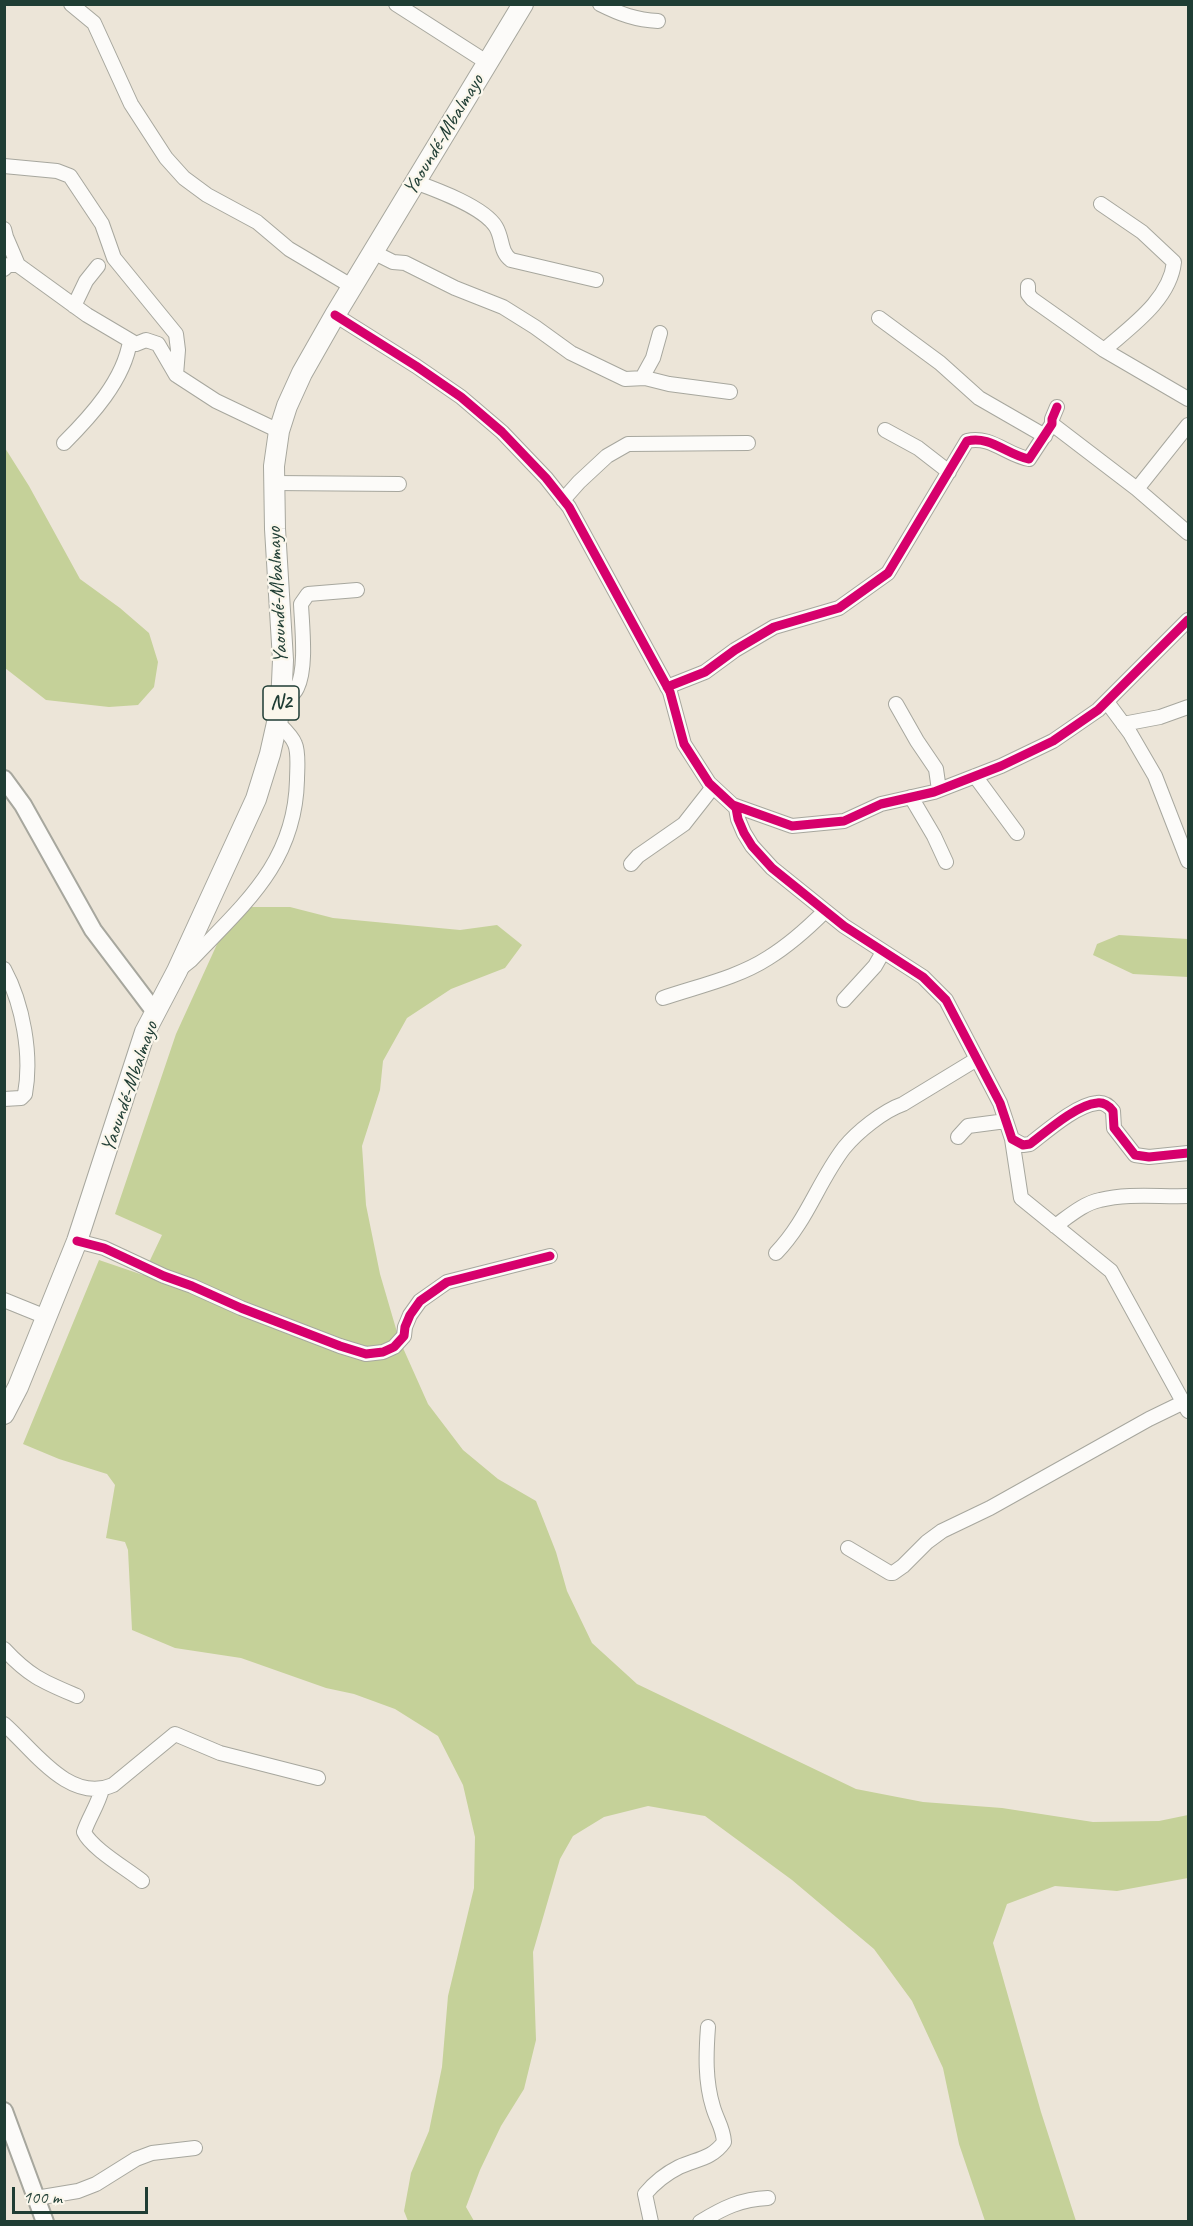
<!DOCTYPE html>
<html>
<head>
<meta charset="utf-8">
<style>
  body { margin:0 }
  #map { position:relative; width:1193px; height:2226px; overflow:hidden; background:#ece5d8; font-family:Caveat,sans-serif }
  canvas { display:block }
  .frame { position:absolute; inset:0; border:6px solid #1f3d34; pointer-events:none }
  .scale { position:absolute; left:12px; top:2187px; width:136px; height:27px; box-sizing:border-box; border:3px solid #1f3d34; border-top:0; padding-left:8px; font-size:18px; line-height:21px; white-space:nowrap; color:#1f3d34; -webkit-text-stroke:4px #fbf7ec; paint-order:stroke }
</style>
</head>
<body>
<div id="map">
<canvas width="1193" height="2226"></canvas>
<div class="frame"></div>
<div class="scale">100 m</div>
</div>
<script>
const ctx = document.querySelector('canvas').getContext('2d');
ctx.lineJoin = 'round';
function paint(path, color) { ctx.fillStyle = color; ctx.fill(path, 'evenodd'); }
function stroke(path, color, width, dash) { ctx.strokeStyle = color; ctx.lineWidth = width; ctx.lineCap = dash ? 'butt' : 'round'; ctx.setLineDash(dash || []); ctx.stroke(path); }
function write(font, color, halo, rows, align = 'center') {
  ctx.font = font + ' Caveat,sans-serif'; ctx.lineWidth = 4.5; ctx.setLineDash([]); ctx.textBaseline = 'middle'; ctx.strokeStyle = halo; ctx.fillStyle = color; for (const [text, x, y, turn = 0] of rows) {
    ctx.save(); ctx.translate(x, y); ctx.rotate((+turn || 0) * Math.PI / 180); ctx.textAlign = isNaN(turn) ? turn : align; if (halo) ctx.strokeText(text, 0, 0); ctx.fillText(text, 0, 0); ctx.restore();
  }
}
const green = new Path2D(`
  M5 448 29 486 80 579 120 608 149 633 158 662 154 687 138 705 109 707 46 700 5 668Z
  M234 907H290L333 918 460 930 497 925 522 945 505 968 451 989 407 1018 383 1061 380 1090 362 1146 366 1205 380 1274 399 1339 428 1404 463 1450 498 1479 536 1501 556 1552 567 1591 592 1643 637 1684 856 1789 923 1802 1002 1808 1093 1822 1159 1821 1188 1815V1878L1117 1891 1055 1886 1007 1904 993 1943 1041 2112 1076 2221H985L959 2144 943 2068 912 2001 874 1949 792 1880 705 1816 648 1806 604 1817 573 1836 560 1859 533 1952 536 2040 524 2089 501 2126 480 2170 466 2207 474 2221H408L404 2211 411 2173 429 2131 442 2067 448 1996 474 1888 475 1837 463 1785 438 1736 395 1709 354 1694 326 1688 241 1658 175 1648 132 1630 128 1550 125 1542 106 1538 115 1485 107 1474 59 1459 23 1444 99 1260 143 1275 162 1235 115 1214 176 1034Z
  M1119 935 1188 939V977L1133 974 1093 955 1097 944Z`);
const minor = new Path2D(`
  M71 4 94 23 131 104 166 158 184 178 207 195 257 222 289 249 353 287
  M396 4 488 63
  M600 4C620 14 636 20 658 21
  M4 166 57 171 70 176 102 224 114 258 176 334 178 350 176 375
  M415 182C437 190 484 207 496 227 503 239 500 252 511 260L596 280
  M1101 204 1142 232 1174 262C1170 300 1130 327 1104 350L1188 399
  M4 229 6 237 18 265 87 315 136 344 146 340 158 344 176 375 216 401 279 431
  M373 252 393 262 405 263 455 288 503 307 535 327 571 353 625 379 645 378 669 384 730 392
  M4 269 8 265H18
  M1028 286V294L1032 299 1104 350
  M74 306 86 281 98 266
  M335 315 416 366 461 397 502 432 546 478 569 507 670 692 684 744 709 783 736 808 738 819 744 833 752 846 772 868 844 926 923 977 946 1000 1000 1103 1012 1139 1023 1145 1030 1144C1047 1131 1076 1105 1097 1103 1104 1102 1109 1106 1113 1111L1114 1128 1135 1155 1149 1157 1188 1153
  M879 318 940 363 979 398 1045 436
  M642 378 653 358 660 333
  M1052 424 1137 489 1188 533
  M885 430 918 448 949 472
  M64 443C91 416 124 380 130 341
  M274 483 399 484
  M1137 489 1188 425
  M563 500 579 482 607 456 628 444 748 443
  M667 687 705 672 735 650 774 627 839 608 888 573 967 441C990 435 1007 455 1029 459L1052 424V419L1057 407
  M1107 702 1130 733 1155 776 1188 861
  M896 704 917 741 936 769 939 790
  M281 705C286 700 294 695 297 688 307 668 302 627 301 604L308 594 357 590
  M1123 724 1160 717 1188 707
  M975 776 1017 833
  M911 797 934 836 946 862
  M733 805 792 826 844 821 881 804 934 792 1001 766 1053 741 1098 710 1188 620
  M631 864 638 856 684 824 713 787
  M181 968 191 960C244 904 295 863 297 780 297 770 299 753 295 744 292 736 283 728 277 722
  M4 969C23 1004 32 1055 25 1094L21 1098 4 1099
  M663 998C698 986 737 978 768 958 789 945 808 928 825 911
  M844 1000 875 966 883 952
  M958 1137 968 1126 1006 1121
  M1012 1139 1021 1198 1111 1271 1188 1411
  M1055 1226C1068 1217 1084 1203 1100 1200 1128 1193 1159 1197 1188 1196
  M77 1241 104 1248 164 1276 192 1286 241 1308 340 1346 366 1354 383 1352 394 1347 404 1336 405 1327 410 1315 420 1301 447 1282 550 1256
  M776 1253C807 1221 818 1182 844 1148 857 1132 883 1111 903 1104L977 1059
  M4 1300 46 1317
  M848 1548 890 1573H893L903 1566 927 1542 942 1531 990 1508 1149 1419 1184 1402
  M4 1649C30 1677 44 1682 77 1696
  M4 1724C33 1749 69 1804 113 1785L175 1734 220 1753 318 1778
  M102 1789C98 1805 89 1817 84 1832 91 1848 127 1869 142 1881
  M36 2198 78 2191 96 2184 136 2159 152 2153 195 2148
  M651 2222 645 2194C655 2182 665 2174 679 2167 696 2159 712 2159 724 2142 723 2127 717 2121 713 2107 705 2081 706 2054 708 2027
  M700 2222C723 2208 741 2199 768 2198`);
const major = new Path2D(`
  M4 779 23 805 93 930 155 1012
  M4 2111 45 2222`);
const highway = new Path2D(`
  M4 1414 18 1387 77 1241 145 1032 177 971 256 799 270 754 281 705 283 660 275 529 274 466 279 431 287 406 302 373 335 315 523 4`);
const cycleway = new Path2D(`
  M335 315 416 366 461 397 502 432 546 478 569 507 670 692 684 744 709 783 736 808 738 819 744 833 752 846 772 868 844 926 923 977 946 1000 1000 1103 1012 1139 1023 1145 1030 1144C1047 1131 1076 1105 1097 1103 1104 1102 1109 1106 1113 1111L1114 1128 1135 1155 1149 1157 1188 1153
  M667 687 705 672 735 650 774 627 839 608 888 573 967 441C990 435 1007 455 1029 459L1052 424V419L1057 407
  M733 805 792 826 844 821 881 804 934 792 1001 766 1053 741 1098 710 1188 620
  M77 1241 104 1248 164 1276 192 1286 241 1308 340 1346 366 1354 383 1352 394 1347 404 1336 405 1327 410 1315 420 1301 447 1282 550 1256`);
const shields = [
  [281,703,36]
];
const shieldNames = [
  ["N2",281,703]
];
const streetNames = [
  ["Yaoundé-Mbalmayo",444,135,-59],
  ["Yaoundé-Mbalmayo",278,595,-93],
  ["Yaoundé-Mbalmayo",130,1087,-71]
];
paint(green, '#c5d199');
stroke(minor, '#a7a79e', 16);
stroke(major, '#a7a79e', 20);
stroke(highway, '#a7a79e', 22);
stroke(minor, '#fcfbf9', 14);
stroke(major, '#fcfbf9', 16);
stroke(highway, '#fcfbf9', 20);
stroke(cycleway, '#d6006c', 9);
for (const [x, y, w] of shields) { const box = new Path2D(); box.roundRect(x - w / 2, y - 17, w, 34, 4.5); ctx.fillStyle = '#fbf7ec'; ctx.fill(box); stroke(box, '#1f3d34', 1.5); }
write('bold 20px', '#1f3d34', null, shieldNames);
write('21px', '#1f3d34', '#fbf7ec', streetNames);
</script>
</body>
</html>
